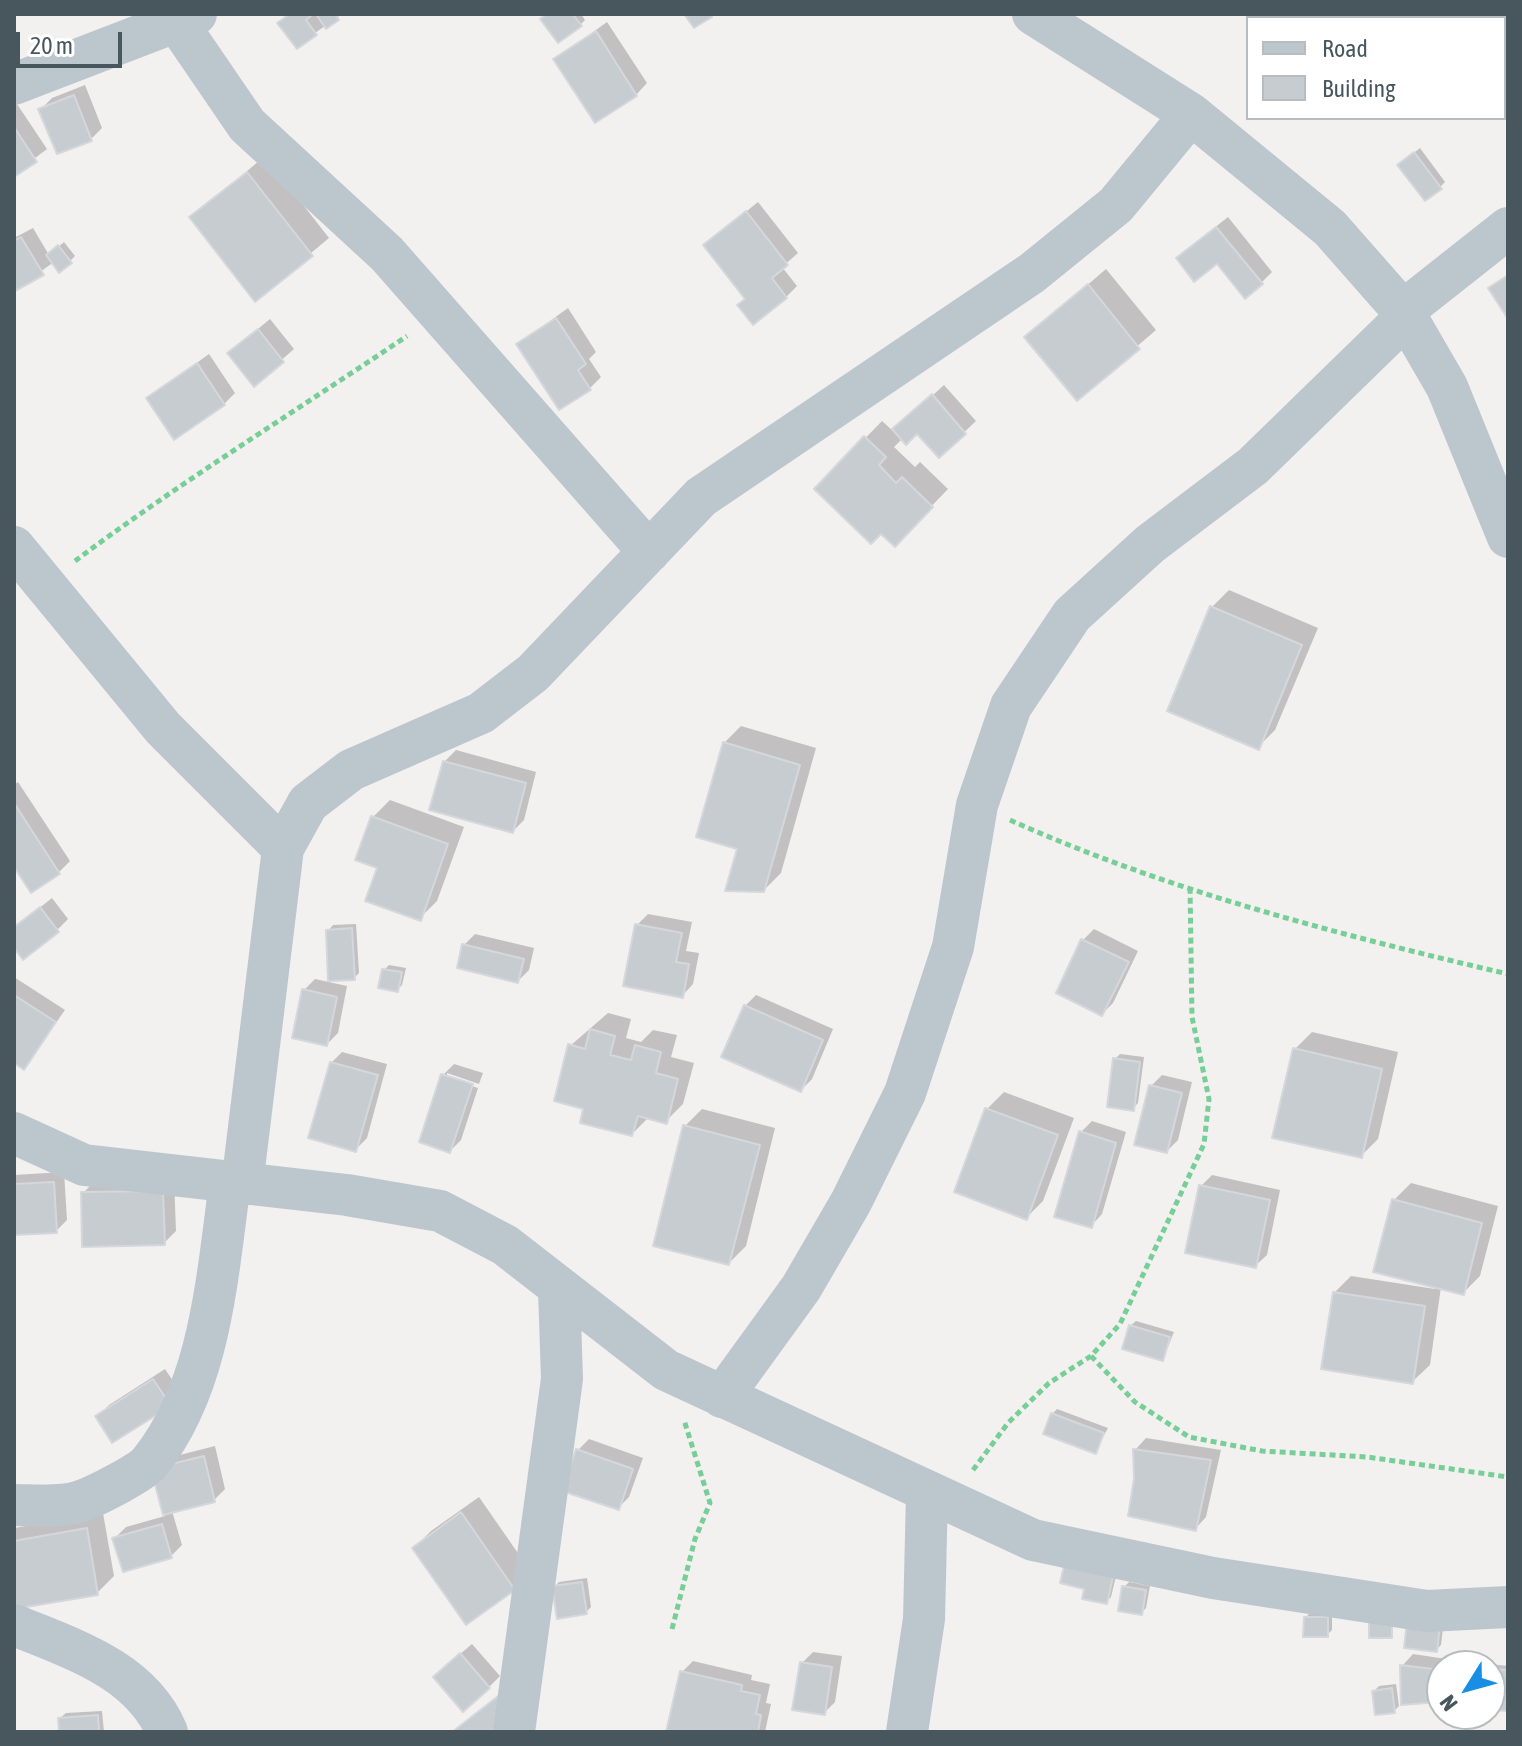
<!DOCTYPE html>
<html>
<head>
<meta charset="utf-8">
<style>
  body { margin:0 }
  #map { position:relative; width:1522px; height:1746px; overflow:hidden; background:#f3f0f0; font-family:"Asap Condensed",sans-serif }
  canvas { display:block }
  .frame { position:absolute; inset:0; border:16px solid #48575e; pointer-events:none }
  .legend { position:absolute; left:1246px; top:16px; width:260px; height:104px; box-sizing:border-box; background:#fff; border:2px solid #b6bcbf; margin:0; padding:10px 14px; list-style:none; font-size:24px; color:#48575e }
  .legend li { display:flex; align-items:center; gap:16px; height:40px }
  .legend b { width:40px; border:2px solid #b6bcbf }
  .north { position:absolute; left:1426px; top:1650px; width:80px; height:80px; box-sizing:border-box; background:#fff; border:2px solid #b6bcbf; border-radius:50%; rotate:233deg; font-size:22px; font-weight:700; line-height:32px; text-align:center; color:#48575e }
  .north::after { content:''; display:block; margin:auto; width:28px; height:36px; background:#198fe4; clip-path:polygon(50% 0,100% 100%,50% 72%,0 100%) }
  .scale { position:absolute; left:16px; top:32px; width:106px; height:36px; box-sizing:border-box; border:4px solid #48575e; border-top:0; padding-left:10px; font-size:24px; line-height:28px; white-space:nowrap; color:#48575e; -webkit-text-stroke:6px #fff; paint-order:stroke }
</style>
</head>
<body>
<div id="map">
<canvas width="1522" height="1746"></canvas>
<div class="frame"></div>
<ul class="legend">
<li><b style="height:10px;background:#bcc7cd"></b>Road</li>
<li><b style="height:22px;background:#c7ccd0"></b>Building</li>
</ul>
<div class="north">N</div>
<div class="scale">20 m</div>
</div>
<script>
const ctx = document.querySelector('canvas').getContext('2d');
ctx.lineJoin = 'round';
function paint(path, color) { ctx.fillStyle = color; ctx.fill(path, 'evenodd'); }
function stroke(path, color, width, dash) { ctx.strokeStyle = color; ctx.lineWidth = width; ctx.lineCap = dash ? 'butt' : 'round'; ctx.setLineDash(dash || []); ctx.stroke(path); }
const shadow = new Path2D(`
  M289 14H342L315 33 280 23Z
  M548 14H581L585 20 580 25Z
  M607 22 647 83 636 95 556 59Z
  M85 85 102 128 91 139 41 109 52 98Z
  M17 104 47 149 14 174V106Z
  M1420 148 1445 182 1440 187 1405 160Z
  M265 156 329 238 256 299 191 218Z
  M758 202 798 253 782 267 797 286 786 297 747 298 705 245Z
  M1228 217 1272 272 1261 283 1190 247Z
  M33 228 49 255 64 242 75 256 70 261 54 262 16 289 14 238Z
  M1106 269 1156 330 1077 398 1027 337Z
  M568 308 596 352 589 359 601 377 590 388 518 344Z
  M270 319 294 349 254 384 241 343Z
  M209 354 235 393 224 404 148 398Z
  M944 385 976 421 939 456 918 431 903 438 894 447 915 467 920 462 948 489 895 544 882 531 816 489 882 421 893 431Z
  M1229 590 1318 628 1275 730 1258 747 1212 607Z
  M741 726 816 748 781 873 764 890 739 848 724 743Z
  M456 750 536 772 524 820 513 831 444 762Z
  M18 782 70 861 58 873 14 863V785Z
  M390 800 464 827 437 901 420 918 379 867 373 817Z
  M52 898 68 919 57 930 14 945V928Z
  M648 914 692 922 686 951 699 953 693 984 682 996 637 925Z
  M356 924 359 973 354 978 328 931 333 925Z
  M1094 929 1138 951 1113 1003 1102 1014 1083 940Z
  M475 934 534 948 529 970 518 981 464 945Z
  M389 965 406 968 402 985 397 990 384 970Z
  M14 977 65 1010 24 1068 14 1061Z
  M315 979 347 986 338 1033 327 1044 304 990Z
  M756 995 833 1029 812 1079 801 1090 745 1006Z
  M608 1013 631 1019 626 1038 641 1042 653 1030 677 1035 671 1057 694 1063 683 1104 666 1121 649 1117 632 1134 585 1107 570 1046Z
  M1312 1032 1398 1052 1378 1139 1361 1156 1295 1049Z
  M342 1052 387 1064 367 1138 356 1149 331 1063Z
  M1120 1054 1144 1057 1138 1103 1133 1108 1115 1059Z
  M454 1064 483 1073 479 1084 447 1073V1078L478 1088 461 1140 450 1151 443 1075Z
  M1162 1075 1192 1082 1178 1140 1167 1151 1151 1086Z
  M1004 1092 1074 1118 1043 1201 1026 1218 987 1109Z
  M702 1109 775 1128 746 1246 729 1263 685 1126Z
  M1092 1121 1126 1132 1102 1214 1091 1226 1081 1132Z
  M64 1172 67 1220 56 1231 14 1233V1175Z
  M1212 1175 1280 1190 1267 1255 1255 1266 1201 1186Z
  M174 1180 176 1231 164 1243 83 1193 94 1182Z
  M1411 1183 1498 1206 1480 1276 1463 1293 1441 1287 1430 1365 1413 1381 1334 1293 1351 1276 1435 1289 1394 1200Z
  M1136 1321 1174 1332 1163 1359 1130 1326Z
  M165 1369 181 1393 98 1416 109 1405Z
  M1057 1409 1108 1428 1095 1452 1052 1414Z
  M1146 1438 1221 1450 1206 1517 1195 1529 1136 1479 1135 1450Z
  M589 1439 643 1458 629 1497 618 1508 578 1450Z
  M215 1446 225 1489 214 1500 172 1511 182 1545 171 1556 115 1538 126 1527 165 1516 153 1470 164 1459Z
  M479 1497 531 1572 514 1588 414 1548 431 1531Z
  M103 1513 114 1576 97 1593 14 1607V1528Z
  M1117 1572 1111 1597 1106 1602 1086 1587Z
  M587 1578 591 1607 586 1612 554 1587 559 1582Z
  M1129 1582 1150 1586 1146 1608 1141 1613 1124 1587Z
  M1311 1612 1332 1613V1630L1327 1635 1306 1617Z
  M1444 1620 1441 1645 1436 1650 1406 1646Z
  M472 1644 500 1676 489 1687 446 1666Z
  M813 1652 842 1656 835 1702 824 1713 802 1663Z
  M1413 1654 1453 1660V1666H1442V1696L1438 1700 1402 1666Z
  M693 1661 752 1675 751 1680 770 1684 766 1703 771 1704 765 1732H668L682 1672Z
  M1490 1664 1508 1666V1684L1490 1683Z
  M1396 1684 1399 1706 1394 1711 1374 1691 1379 1686Z
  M1490 1689 1508 1690V1709L1490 1708Z
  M102 1711 104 1732H61L60 1718 66 1713Z`);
const building = new Path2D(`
  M290 14H313L306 20 317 35 297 49 277 23Z
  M316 14H335L339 20 326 29Z
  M547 14H577L574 16 582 26 558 43 540 19Z
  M684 14H710L712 17 694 28Z
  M596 31 637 96 595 123 553 59Z
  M74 95 92 141 57 154 38 109Z
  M14 127 37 162 14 177Z
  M1414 152 1442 189 1425 201 1397 165Z
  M247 172 313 256 255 302 189 217Z
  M746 211 788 265 772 278 787 298 753 325 737 305 745 299 703 245Z
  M1216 227 1263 284 1245 299 1217 264 1194 282 1176 258Z
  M21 237 44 275 15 291 14 241Z
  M58 245 72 263 59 273 46 255Z
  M1508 275V319L1488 288Z
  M1088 284 1140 349 1077 401 1024 337Z
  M556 318 586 364 578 370 591 390 559 410 516 344Z
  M258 329 284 362 254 387 227 353Z
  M197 363 225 405 174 440 146 398Z
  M932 394 966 434 939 458 917 434 906 445 892 429Z
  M864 436 886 457 879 465 896 483 902 477 933 507 895 547 881 534 871 544 814 489Z
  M1210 606 1302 645 1259 750 1167 711Z
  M723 742 800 765 764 892 725 891 737 849 696 837Z
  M443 761 526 783 513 833 429 810Z
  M14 803 60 874 31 893 14 867Z
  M371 816 448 844 421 921 365 901 377 868 355 860Z
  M40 907 59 932 23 960 14 948V927Z
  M635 924 682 933 676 962 689 964 683 998 623 986Z
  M352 928 355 980 328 981 326 930Z
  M1081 939 1129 962 1102 1016 1056 993Z
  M462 944 524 959 518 983 457 968Z
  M382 969 402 972 398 992 378 988Z
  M302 989 337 997 327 1046 292 1038Z
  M14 995 56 1022 24 1070 14 1063Z
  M744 1005 823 1040 801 1092 721 1057Z
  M590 1029 615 1036 610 1055 631 1060 635 1045 661 1052 656 1073 678 1079 667 1124 638 1116 632 1136 580 1123 583 1109 554 1101 568 1044 585 1049Z
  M1293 1048 1382 1069 1362 1158 1272 1138Z
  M1113 1058 1140 1062 1134 1111 1107 1107Z
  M330 1062 378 1075 356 1152 308 1138Z
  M441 1074 473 1084 450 1153 419 1142Z
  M1149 1085 1182 1093 1167 1153 1134 1145Z
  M985 1108 1058 1135 1027 1220 954 1192Z
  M683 1125 760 1145 729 1265 653 1246Z
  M1079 1131 1116 1143 1092 1228 1054 1217Z
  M54 1182 57 1233 14 1235V1184Z
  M1199 1185 1270 1200 1256 1268 1185 1253Z
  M163 1191 165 1245 82 1247 81 1192Z
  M1392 1199 1482 1223 1464 1295 1373 1272Z
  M1333 1292 1425 1306 1413 1384 1321 1369Z
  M1129 1325 1170 1337 1163 1361 1122 1349Z
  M153 1379 171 1406 112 1443 95 1416Z
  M1051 1413 1104 1433 1096 1454 1043 1434Z
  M576 1449 633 1469 619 1510 562 1491Z
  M1133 1449 1211 1460 1196 1531 1128 1516 1134 1479Z
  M204 1456 215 1502 163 1515 151 1469Z
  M461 1512 515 1590 466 1625 412 1548Z
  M162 1524 172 1558 123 1572 112 1538Z
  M87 1528 98 1595 14 1609V1541Z
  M1064 1566 1113 1576 1107 1604 1082 1599 1084 1589 1060 1583Z
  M582 1582 587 1614 557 1619 552 1586Z
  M1122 1586 1146 1590 1142 1615 1118 1611Z
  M1304 1617H1328V1637H1303Z
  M1369 1619H1392V1638H1369Z
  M1407 1621 1440 1625 1437 1652 1404 1648Z
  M460 1653 490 1688 463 1712 433 1677Z
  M800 1662 832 1667 825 1715 792 1710Z
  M1400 1665 1442 1670 1439 1702 1401 1705Z
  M1490 1669 1508 1670V1686L1490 1685Z
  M680 1671 742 1685 741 1691 760 1695 756 1714 761 1715 758 1732H666Z
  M1392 1688 1395 1713 1375 1715 1372 1691Z
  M502 1693 516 1712 490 1732H452Z
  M1490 1694 1508 1695V1711L1490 1710Z
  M98 1715 99 1732H59L58 1718Z`);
const path = new Path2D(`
  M75 561C182 481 296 411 407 336
  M1010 820C1168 891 1340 935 1508 974
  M1091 1356 1135 1402 1189 1437 1262 1451 1367 1457 1508 1477
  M973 1470 1008 1423 1049 1383 1091 1356 1120 1324 1204 1144 1209 1099 1192 1017 1190 886
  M672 1629 695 1539 710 1503 684 1420`);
const minor = new Path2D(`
  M1033 14 1191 114 1330 228 1403 311 1447 387 1508 537
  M178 24 247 125 387 254 649 552
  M14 84 196 14
  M1403 311 1508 228
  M14 547 163 728 283 848
  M14 1133 84 1165 347 1195 440 1211 505 1245 666 1370 1033 1540 1213 1578 1427 1611 1508 1607
  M242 1185 283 848 308 803 351 770 481 713 533 673 701 497 1032 273 1116 205 1191 114
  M722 1397 801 1288 851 1202 905 1093 953 947 977 805 1011 706 1072 615 1150 544 1253 466 1406 317
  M14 1505C34 1505 62 1508 81 1501 96 1496 141 1473 150 1462 211 1386 217 1276 230 1183
  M14 1625C73 1649 141 1670 167 1732
  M514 1732 562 1379 559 1289
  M907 1732 924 1619 927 1493`);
paint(shadow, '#0003');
paint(building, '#c7ccd0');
stroke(building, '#d4d7db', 2);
stroke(path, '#77ce96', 5, [6, 4]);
stroke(minor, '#bcc7cd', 42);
</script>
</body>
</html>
